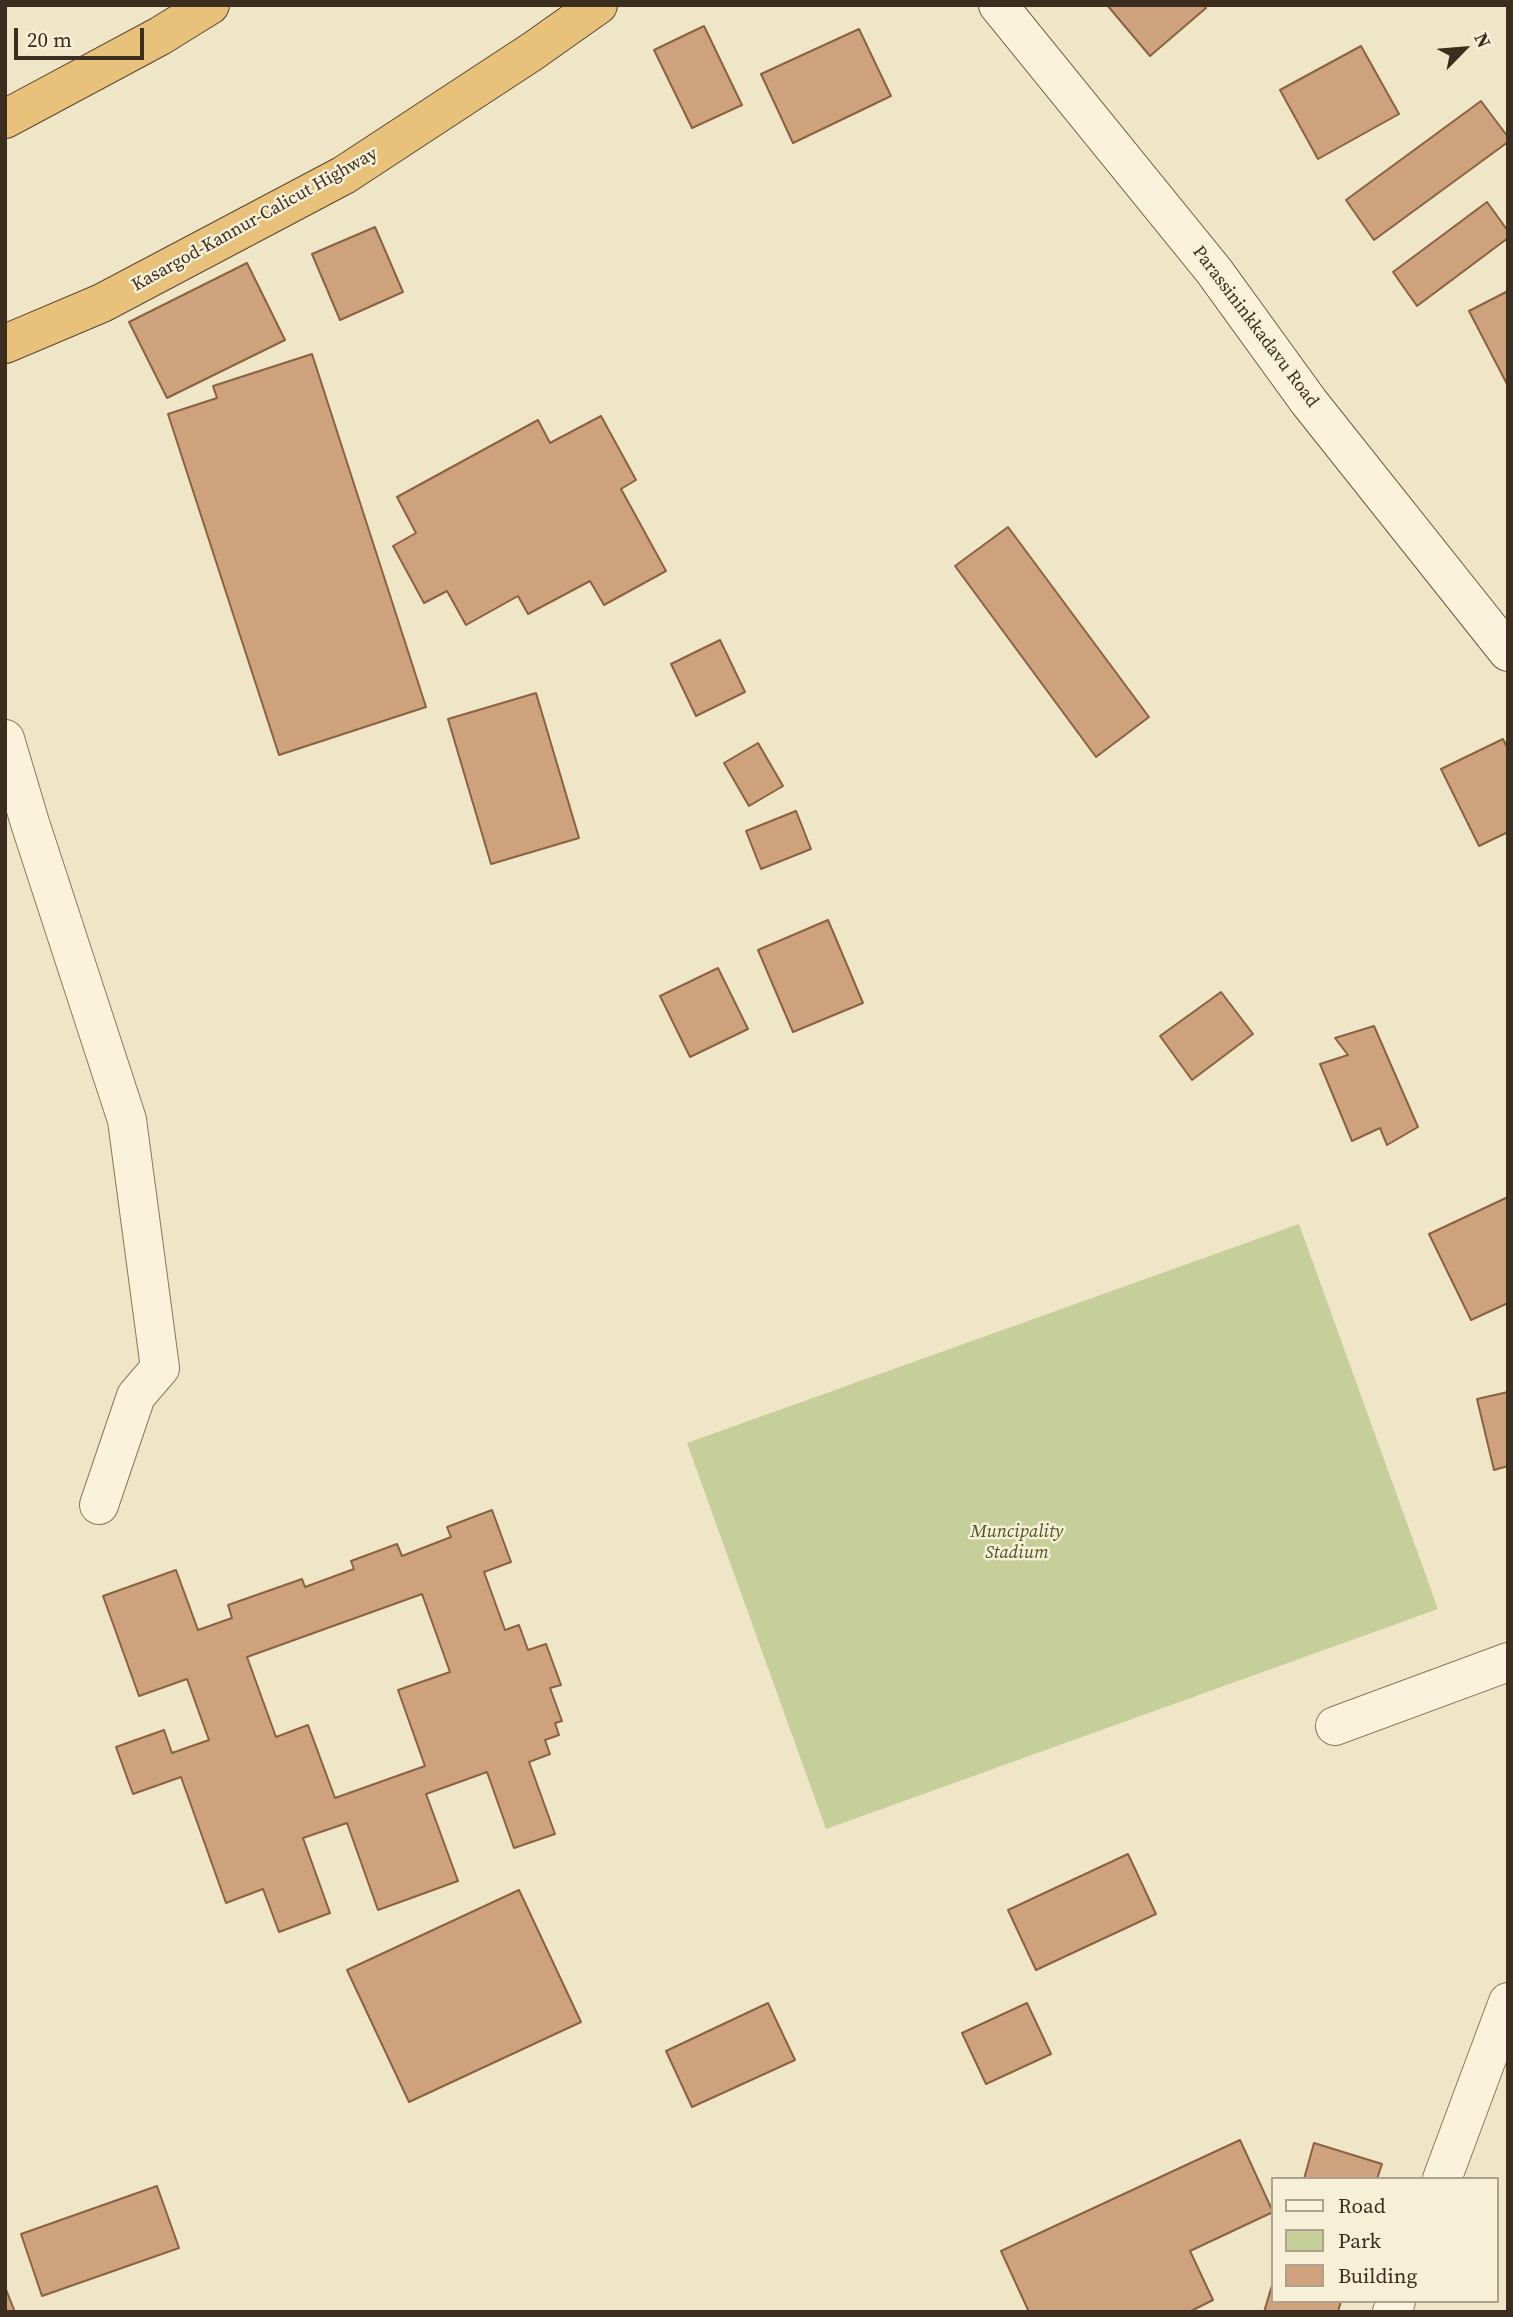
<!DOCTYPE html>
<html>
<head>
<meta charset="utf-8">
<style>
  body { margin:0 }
  #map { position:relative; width:1513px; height:2317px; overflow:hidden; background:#efe5c7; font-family:"Source Serif 4",serif }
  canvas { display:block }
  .frame { position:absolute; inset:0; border:7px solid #3c2e1f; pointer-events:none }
  .legend { position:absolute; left:1271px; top:2177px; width:228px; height:126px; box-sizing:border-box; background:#f7efd6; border:2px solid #aca28d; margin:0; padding:9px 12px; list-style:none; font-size:21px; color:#3c2e1f }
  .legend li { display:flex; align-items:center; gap:14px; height:35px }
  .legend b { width:35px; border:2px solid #aca28d }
  .north { position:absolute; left:1429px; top:14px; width:70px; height:70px; -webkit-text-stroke:5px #f7efd6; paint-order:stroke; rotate:65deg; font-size:19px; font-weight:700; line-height:28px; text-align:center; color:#3c2e1f }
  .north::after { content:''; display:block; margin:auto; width:24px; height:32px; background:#3c2e1f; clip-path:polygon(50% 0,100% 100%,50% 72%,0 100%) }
  .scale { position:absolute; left:14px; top:28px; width:130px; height:32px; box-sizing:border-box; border:4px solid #3c2e1f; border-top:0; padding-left:9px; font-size:21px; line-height:24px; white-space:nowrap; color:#3c2e1f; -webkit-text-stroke:5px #f7efd6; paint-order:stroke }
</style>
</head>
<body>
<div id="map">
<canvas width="1513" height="2317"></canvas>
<div class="frame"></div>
<ul class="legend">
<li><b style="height:9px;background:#faf2da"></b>Road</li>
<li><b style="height:19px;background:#c6ce9a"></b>Park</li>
<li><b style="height:19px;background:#cea27c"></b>Building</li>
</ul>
<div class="north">N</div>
<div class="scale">20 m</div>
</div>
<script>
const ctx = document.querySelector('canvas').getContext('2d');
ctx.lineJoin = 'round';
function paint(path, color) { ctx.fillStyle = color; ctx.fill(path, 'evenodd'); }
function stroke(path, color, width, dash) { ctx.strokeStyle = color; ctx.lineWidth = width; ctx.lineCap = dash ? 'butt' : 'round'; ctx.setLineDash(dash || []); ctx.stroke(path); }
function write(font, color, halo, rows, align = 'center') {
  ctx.font = font + ' "Source Serif 4",serif'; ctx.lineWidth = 5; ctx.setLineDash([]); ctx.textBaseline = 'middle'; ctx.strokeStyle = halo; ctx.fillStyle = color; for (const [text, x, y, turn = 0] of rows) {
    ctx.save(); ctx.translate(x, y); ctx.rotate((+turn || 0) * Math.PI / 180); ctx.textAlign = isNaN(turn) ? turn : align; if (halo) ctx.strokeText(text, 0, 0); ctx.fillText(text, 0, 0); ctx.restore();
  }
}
const green = new Path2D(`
  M1299 1224 1438 1609 826 1829 687 1443Z`);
const building = new Path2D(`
  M1107 5H1204L1206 8 1150 56Z
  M704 26 742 105 692 128 654 50Z
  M859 29 891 96 793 143 761 74Z
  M1361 46 1399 114 1318 159 1280 90Z
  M1481 101 1508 137V142L1374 240 1346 200Z
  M1487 202 1508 231V238L1417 306 1393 272Z
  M375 227 403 292 340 320 312 254Z
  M247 263 285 340 167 398 129 322Z
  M1508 291V386L1469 311Z
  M312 354 426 707 279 755 168 414 217 398 213 386Z
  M601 416 636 480 621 489 666 571 604 605 590 581 528 614 518 596 466 625 447 591 424 603 393 546 416 533 397 497 538 420 550 443Z
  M1008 527 1149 717 1096 757 955 566Z
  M720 640 745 692 696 716 671 664Z
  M536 693 579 838 491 864 448 719Z
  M1503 739 1508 749V832L1479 846 1441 769Z
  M758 743 783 786 749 806 724 763Z
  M796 811 811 849 761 869 746 831Z
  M828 920 863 1003 793 1032 758 950Z
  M718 968 748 1029 690 1057 660 996Z
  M1221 992 1253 1034 1192 1080 1160 1036Z
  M1374 1026 1418 1127 1387 1145 1380 1128 1352 1141 1320 1064 1348 1055 1335 1038Z
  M1508 1197V1303L1471 1320 1429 1234Z
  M1508 1392V1466L1494 1470 1477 1399Z
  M492 1510 511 1562 484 1572 505 1630 519 1625 528 1650 546 1644 561 1685 550 1688 562 1721 555 1723 559 1735 545 1740 550 1754 529 1762 555 1834 514 1848 487 1772 426 1794 458 1881 378 1910 347 1823 303 1838 330 1913 279 1932 263 1889 226 1903 181 1777 133 1794 116 1747 164 1730 172 1753 209 1740 187 1679 139 1696 103 1596 176 1570 198 1630 232 1618 228 1605 302 1579 305 1587 354 1569 351 1561 397 1544 402 1556 451 1537 447 1527ZM422 1594 450 1672 398 1690 425 1766 335 1798 308 1725 276 1737 247 1657Z
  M1128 1854 1156 1914 1036 1970 1008 1910Z
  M519 1890 581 2022 409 2102 347 1970Z
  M768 2003 795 2060 692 2107 666 2051Z
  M1027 2003 1051 2054 986 2084 962 2033Z
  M1240 2140 1273 2212 1190 2251 1213 2300 1189 2312H1029L1001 2251Z
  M1314 2143 1382 2164 1377 2179H1304Z
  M157 2186 179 2248 42 2296 21 2234Z
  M1273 2282V2301H1341L1338 2312H1264Z
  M5 2287 15 2312H5Z`);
const minor = new Path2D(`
  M5 739 30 823 127 1120 160 1368 136 1396 99 1505
  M1335 1726 1508 1662
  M1442 2179 1508 2002
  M1392 2312 1396 2301`);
const secondary = new Path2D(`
  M998 5 1214 271 1309 402 1508 652`);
const trunk = new Path2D(`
  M5 119 160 36 210 5
  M5 344 102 303 344 175 533 51 598 5`);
const streetNames = [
  ["Kasargod-Kannur-Calicut Highway",255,220,-29],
  ["Parassininkkadavu Road",1255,327,53]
];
const parkNames = [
  ["Muncipality",1017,1532],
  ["Stadium",1017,1553]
];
paint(green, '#c6ce9a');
paint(building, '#cea27c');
stroke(building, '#8b6241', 2);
stroke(minor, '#8c775b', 40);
stroke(secondary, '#6e583e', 40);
stroke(trunk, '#5a452f', 40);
stroke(minor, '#faf2da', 38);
stroke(secondary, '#faf2da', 38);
stroke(trunk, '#e8c27b', 38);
write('18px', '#3c2e1f', '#f7efd6', streetNames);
write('italic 18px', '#495826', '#f7efd6', parkNames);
</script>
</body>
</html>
